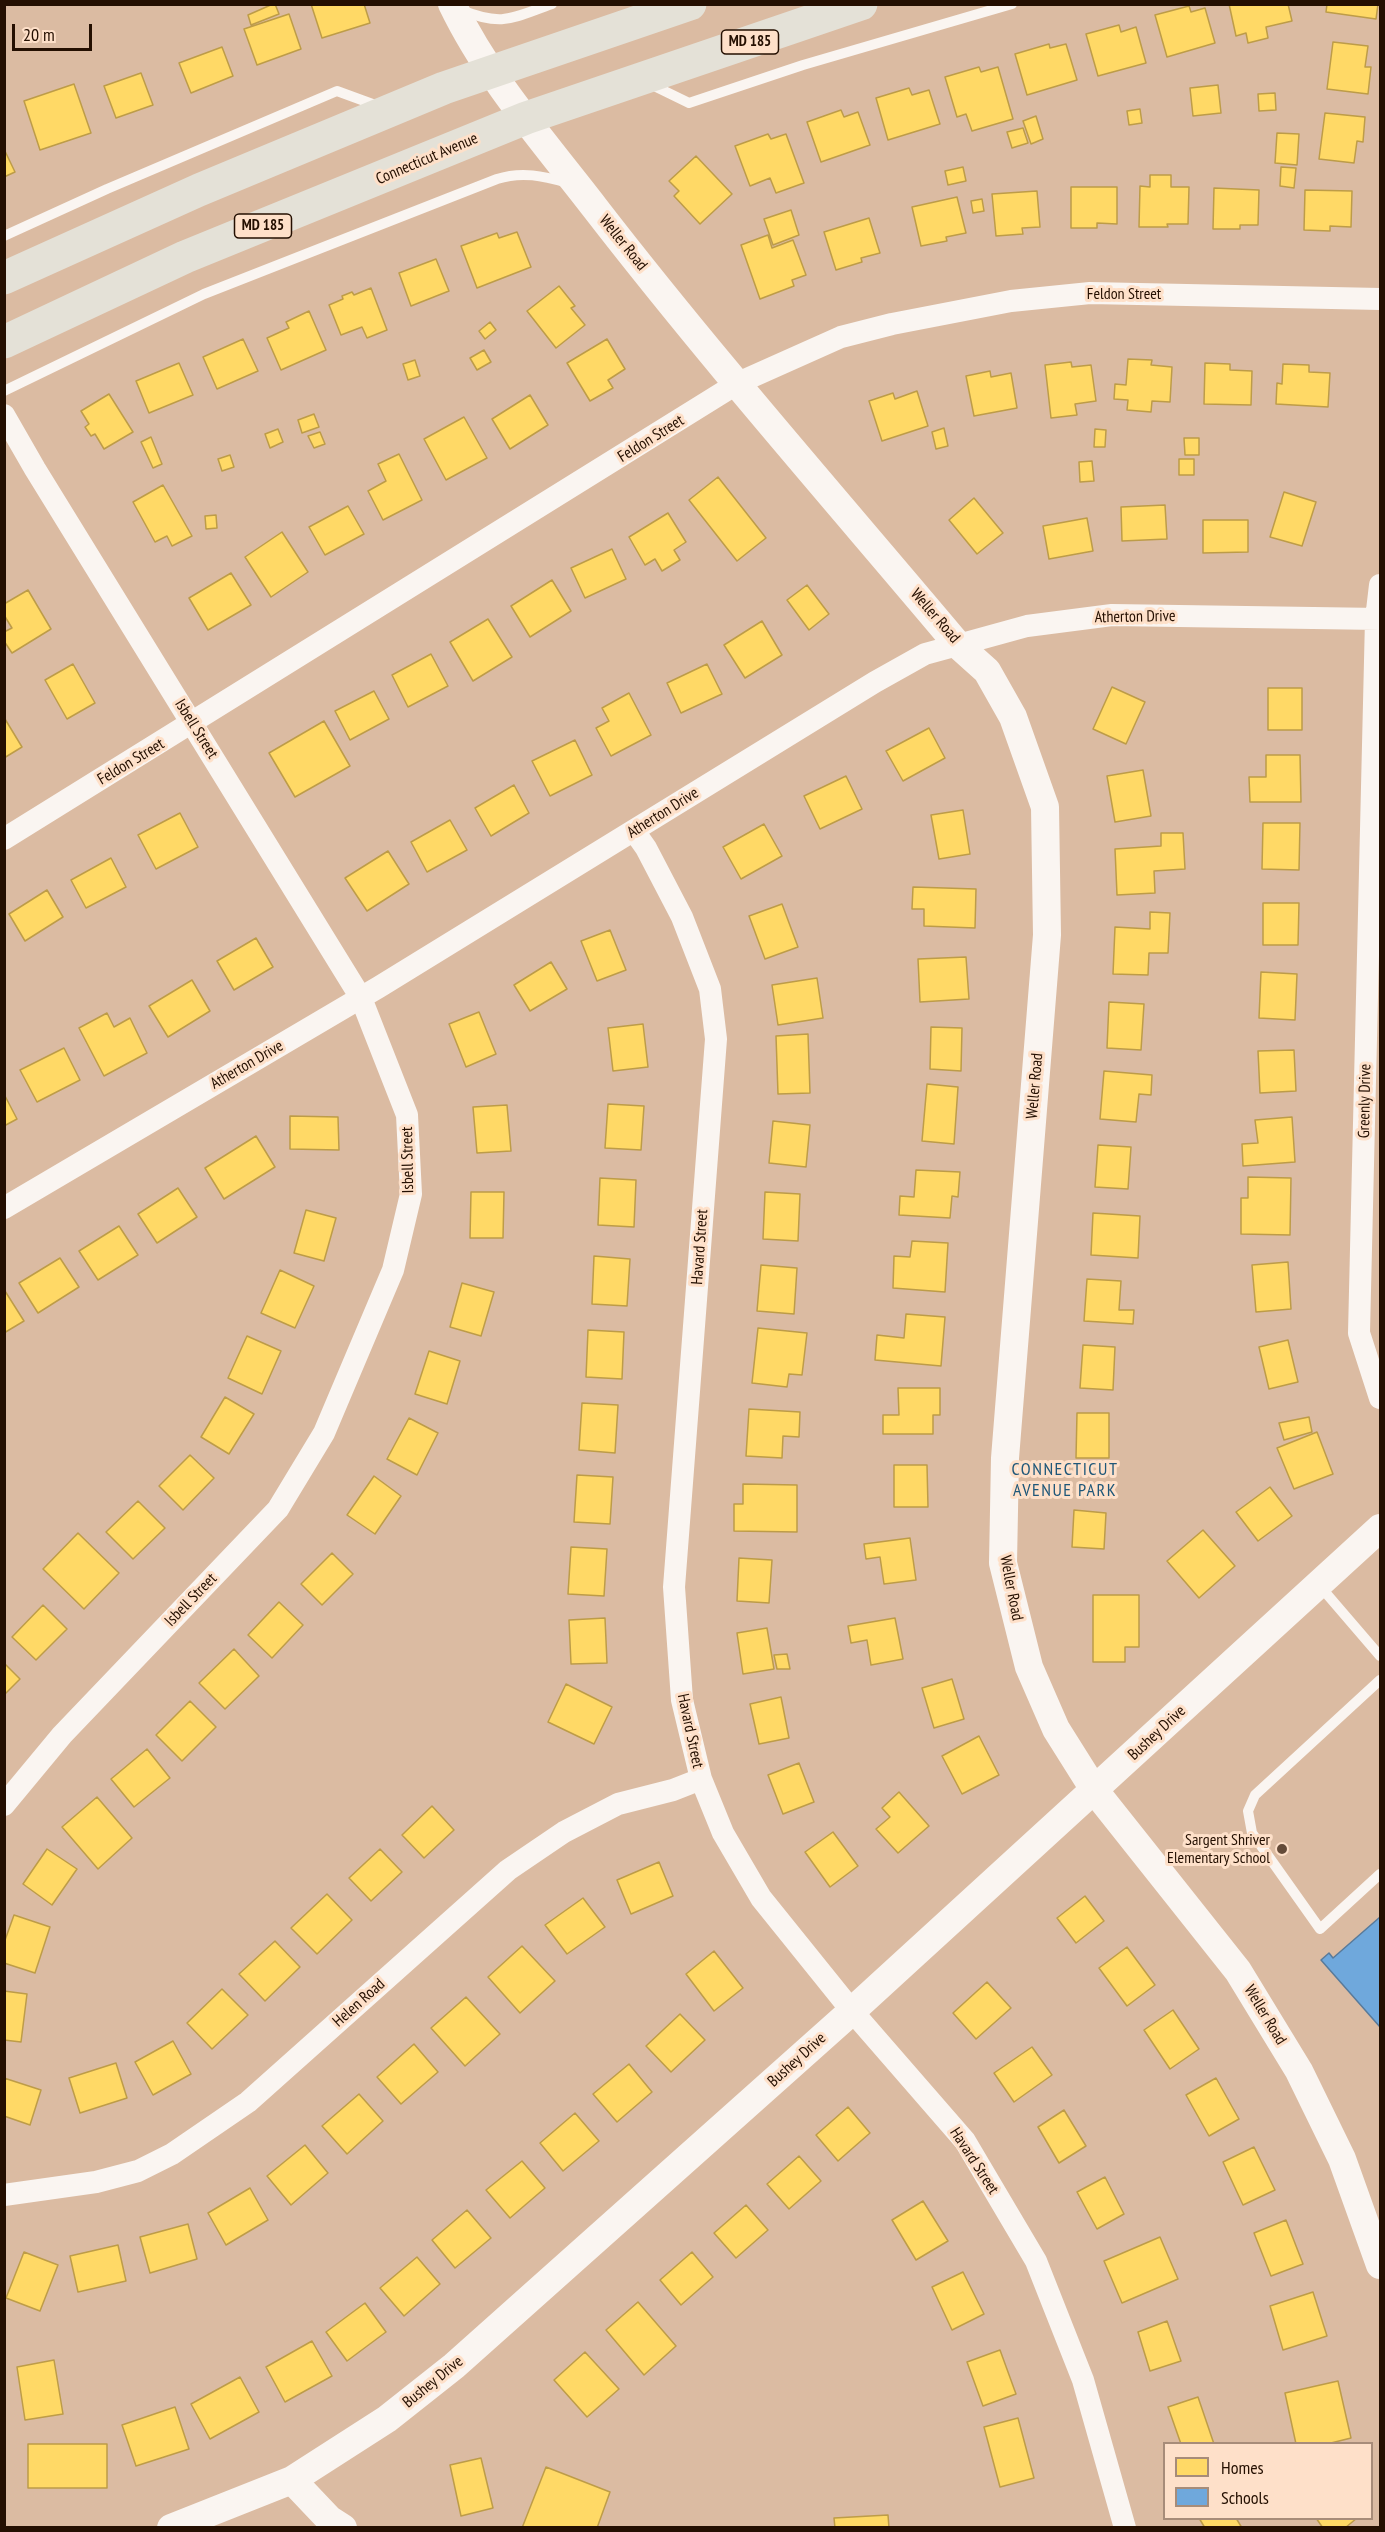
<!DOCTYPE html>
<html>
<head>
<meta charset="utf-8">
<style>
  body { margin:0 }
  #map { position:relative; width:1385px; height:2532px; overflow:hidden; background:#dbbba2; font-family:"PT Sans Narrow",sans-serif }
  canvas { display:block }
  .frame { position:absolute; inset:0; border:6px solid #240f01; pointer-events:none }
  .legend { position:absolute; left:1163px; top:2442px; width:210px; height:78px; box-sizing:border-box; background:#fee0c9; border:2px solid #a78c79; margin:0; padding:8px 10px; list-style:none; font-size:18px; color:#240f01 }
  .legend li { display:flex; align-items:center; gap:12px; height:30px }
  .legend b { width:30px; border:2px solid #a78c79 }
  .scale { position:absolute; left:12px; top:24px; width:80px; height:27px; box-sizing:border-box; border:3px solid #240f01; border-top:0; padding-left:8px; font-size:18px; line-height:21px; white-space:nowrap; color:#240f01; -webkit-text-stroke:4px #fee0c9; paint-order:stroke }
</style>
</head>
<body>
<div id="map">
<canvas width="1385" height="2532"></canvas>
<div class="frame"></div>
<ul class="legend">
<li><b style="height:16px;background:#ffd966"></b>Homes</li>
<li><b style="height:16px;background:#6fa8dc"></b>Schools</li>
</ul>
<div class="scale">20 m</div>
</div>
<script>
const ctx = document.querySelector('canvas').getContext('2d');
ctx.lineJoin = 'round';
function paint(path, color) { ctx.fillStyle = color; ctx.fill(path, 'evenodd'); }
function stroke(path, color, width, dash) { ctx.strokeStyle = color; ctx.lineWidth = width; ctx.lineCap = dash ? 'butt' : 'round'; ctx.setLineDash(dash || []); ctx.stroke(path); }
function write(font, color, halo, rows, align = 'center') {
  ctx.font = font + ' "PT Sans Narrow",sans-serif'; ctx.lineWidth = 6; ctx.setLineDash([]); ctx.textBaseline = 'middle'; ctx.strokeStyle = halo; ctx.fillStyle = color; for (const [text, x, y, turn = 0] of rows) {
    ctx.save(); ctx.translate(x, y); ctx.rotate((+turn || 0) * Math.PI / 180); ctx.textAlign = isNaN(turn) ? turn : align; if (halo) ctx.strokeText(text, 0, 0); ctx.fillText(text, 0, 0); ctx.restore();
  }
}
const homes = new Path2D(`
  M273 4H275L279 14 251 25 248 15Z
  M311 4H364L370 23 322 38Z
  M1229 4H1288L1292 21 1266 27 1268 38 1248 43 1246 33 1236 36Z
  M1327 4H1378L1376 19 1326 12Z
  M1189 6 1191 12 1205 8 1215 43 1167 57 1155 15Z
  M289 14 301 49 257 65 244 29Z
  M1119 25 1121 32 1136 27 1146 63 1098 76 1086 34Z
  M1333 42 1368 46 1365 67H1371L1368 94 1327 89Z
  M1049 44 1050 48 1066 44 1077 80 1027 95 1015 54Z
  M222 47 233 76 191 93 179 63Z
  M979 67 981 72 998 67 1013 119 972 131 966 114 957 117 945 77Z
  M141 73 153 105 116 118 104 86Z
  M74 84 91 133 40 150 24 101Z
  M1218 85 1221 113 1193 116 1190 88Z
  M909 88 912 95 929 90 940 124 888 140 876 98Z
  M1275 93 1276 110 1259 111 1258 94Z
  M1140 109 1142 123 1129 125 1127 111Z
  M841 110 844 117 858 112 870 145 821 162 807 122Z
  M1325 113 1365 117 1363 142 1357 141 1354 163 1319 159Z
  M1036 116 1043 139 1031 144 1023 121Z
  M1023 128 1028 143 1012 148 1007 132Z
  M1277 133 1299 134 1297 165 1275 163Z
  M768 134 771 139 786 134 804 183 776 193 770 178 750 186 735 146Z
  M4 149 15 172 4 177Z
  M696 156 732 194 700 224 674 196 679 191 669 181Z
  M963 167 966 181 948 185 945 171Z
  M1281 167 1296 168 1294 188 1280 186Z
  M1150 175H1171V187H1189L1188 224H1167L1168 227H1139L1140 186 1150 187Z
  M1071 187H1117V224L1097 223V228H1071Z
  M1214 188 1259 190 1258 225H1240V229H1213Z
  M1305 190 1352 191 1351 227 1330 226V231L1304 230Z
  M1037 191 1040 227 1022 228 1023 234 996 236 992 194Z
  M957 197 966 233 946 237 947 241 921 246 912 207Z
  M982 199 984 211 973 213 971 201Z
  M791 210 799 235 773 245 764 219Z
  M869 218 880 253 861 258 862 262 836 270 824 232Z
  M517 232 531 267 477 288 461 246 497 233 499 238Z
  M768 235 772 248 793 240 806 275 792 280 794 286 760 299 741 245Z
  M436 259 449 291 411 306 399 273Z
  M559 286 575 306 571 308 585 325 556 348 527 311Z
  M371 288 387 330 367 338 362 327 341 335 329 305 343 299 342 296 352 292 354 295Z
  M309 311 326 350 281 370 267 338 289 328 286 322Z
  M490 322 496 330 485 339 479 331Z
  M243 339 258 371 217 389 203 357Z
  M607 339 625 369 608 380 613 388 590 401 567 363Z
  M484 350 491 362 477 370 470 358Z
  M1128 359 1152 360 1151 365 1172 367 1170 402 1152 401 1151 412 1127 410 1128 400 1114 399 1115 384 1126 385Z
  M415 360 420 376 408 380 403 364Z
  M1071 362 1072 367 1091 365 1096 401 1075 404 1077 415 1051 418 1045 365Z
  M179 363 193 395 149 413 136 381Z
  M1205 363 1230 364V370L1252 371 1251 405 1204 404Z
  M1283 364 1309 365V372L1330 373 1328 407 1276 404 1277 383 1282 384Z
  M990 371 991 377 1011 373 1017 408 974 416 966 376Z
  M917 391 928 426 882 441 869 401 893 393 895 399Z
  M109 394 133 432 104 449 95 434 91 436 85 427 89 424 81 411Z
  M530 395 548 425 510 449 492 419Z
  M314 414 319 427 302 433 298 420Z
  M464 417 487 458 446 480 424 439Z
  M944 428 948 446 936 449 932 432Z
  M278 429 283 442 270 448 265 434Z
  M1095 429 1106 430 1105 447H1094Z
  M320 432 325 444 314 448 308 436Z
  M151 437 162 464 153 468 141 442Z
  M1184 438H1199V455H1185Z
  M399 454 422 500 383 520 368 491 386 481 378 464Z
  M230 455 234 467 222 471 218 459Z
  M1179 459H1194V475H1179Z
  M1092 461 1094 481 1080 482 1079 462Z
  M718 477 766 538 737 561 689 500Z
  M163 485 192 536 172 546 167 536 155 542 133 502Z
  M1284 492 1316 502 1302 546 1270 537Z
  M974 498 1003 533 977 554 949 520Z
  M1165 505 1167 539 1122 541 1121 507Z
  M348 506 364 534 325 555 309 527Z
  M668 513 686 542 674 550 680 560 662 571 655 559 645 565 629 537Z
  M216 515 217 528 206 529 205 516Z
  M1087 518 1093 551 1049 559 1043 526Z
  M1203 520H1248V552L1203 553Z
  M282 532 308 572 271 597 245 557Z
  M612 549 626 579 585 598 571 568Z
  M231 573 251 605 208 630 189 598Z
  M552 580 571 611 530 637 511 606Z
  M807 585 829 614 809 630 787 600Z
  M28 590 51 629 12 653 4 641V632L12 628 4 615V604Z
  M488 619 512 657 473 681 450 642Z
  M762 621 782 655 745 678 724 645Z
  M431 654 448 686 408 707 392 675Z
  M73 664 95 703 67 719 45 680Z
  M707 664 722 694 681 713 667 683Z
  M1112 687 1145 702 1126 744 1093 729Z
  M1268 688H1302V730H1268Z
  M374 691 389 719 350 740 335 711Z
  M629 693 651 735 611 756 596 728 609 721 602 708Z
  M5 719 22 747 4 758V720Z
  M324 721 350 766 295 797 269 753Z
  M929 728 945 758 903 781 886 751Z
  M575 740 592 775 550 796 532 761Z
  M1266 755H1300L1301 802H1250L1249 777H1266Z
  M1143 770 1151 816 1115 822 1107 776Z
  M846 776 862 809 820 829 804 796Z
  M514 785 529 813 491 836 475 808Z
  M963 810 970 854 939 859 931 815Z
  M180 813 198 847 156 869 138 835Z
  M450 820 467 850 427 872 411 842Z
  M1263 823H1300L1299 870 1262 869Z
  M764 824 782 856 741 879 723 847Z
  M1161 833H1183L1185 869 1154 871 1155 893 1117 895 1115 849 1161 846Z
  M388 851 409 884 367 911 345 878Z
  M111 858 126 887 86 908 71 880Z
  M913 887 976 889 975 928 924 926V909H912Z
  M47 890 63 917 25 941 9 914Z
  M1263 903H1299L1298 945H1263Z
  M782 904 798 947 765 959 749 916Z
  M1150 912 1170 913 1168 953H1149L1148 975 1113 974 1115 927 1150 929Z
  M610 930 626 970 597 981 581 941Z
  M256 938 273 967 234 990 217 961Z
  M966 957 969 999 920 1002 918 959Z
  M551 962 567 989 530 1011 514 985Z
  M1261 972 1297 974 1295 1020 1259 1018Z
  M817 978 823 1018 778 1025 772 985Z
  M192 980 210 1011 168 1037 149 1006Z
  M1109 1002 1144 1004 1141 1050 1107 1048Z
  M479 1012 496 1054 466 1067 449 1024Z
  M107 1013 114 1027 130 1018 147 1053 104 1076 79 1028Z
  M643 1024 648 1067 613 1071 608 1028Z
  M931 1027 962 1028 961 1071 930 1069Z
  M808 1034 810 1093 778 1094 776 1036Z
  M64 1048 80 1080 37 1102 20 1070Z
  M1294 1050 1296 1091 1260 1093 1258 1051Z
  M1104 1071 1152 1075 1151 1095 1139 1094 1136 1122 1100 1119Z
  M927 1084 958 1087 954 1144 922 1141Z
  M4 1094 17 1119 4 1126Z
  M608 1104 644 1106 641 1150 605 1148Z
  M507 1105 511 1151 477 1153 473 1107Z
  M290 1116 338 1117 339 1150 290 1149Z
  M1292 1117 1295 1162 1243 1166 1242 1144 1258 1143 1255 1120Z
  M773 1121 810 1125 806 1167 769 1163Z
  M256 1136 275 1167 224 1199 205 1168Z
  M1098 1145 1131 1147 1128 1189 1095 1187Z
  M916 1170 960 1172 958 1197 952 1196 950 1218 899 1215 900 1196 914 1197Z
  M1248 1177 1291 1178 1290 1235 1241 1234V1198H1248Z
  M600 1178 636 1180 634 1227 598 1225Z
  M178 1188 197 1217 157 1243 138 1214Z
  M471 1192H504L503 1238H470Z
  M765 1192 800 1194 798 1241 763 1239Z
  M306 1210 336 1218 324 1261 294 1253Z
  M1093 1213 1140 1216 1138 1258 1091 1255Z
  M119 1226 138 1255 98 1280 79 1251Z
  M912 1241 948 1243 945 1292 893 1288 894 1256 910 1257Z
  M594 1256 630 1259 627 1306 592 1304Z
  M60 1258 79 1287 38 1313 19 1283Z
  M1288 1262 1291 1309 1256 1312 1252 1265Z
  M761 1265 797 1268 794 1314 757 1311Z
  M280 1270 314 1286 295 1328 261 1313Z
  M1087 1279 1121 1281 1119 1310H1134L1133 1324 1084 1321Z
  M462 1283 494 1292 481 1336 450 1327Z
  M5 1291 24 1321 4 1333V1292Z
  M906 1314 945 1317 941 1366 875 1360 877 1335 904 1338Z
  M758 1328 807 1333 802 1375 789 1374 787 1387 752 1383Z
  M588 1330 624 1332 622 1379 586 1377Z
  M247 1336 281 1351 262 1394 228 1378Z
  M1288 1340 1298 1382 1269 1389 1259 1347Z
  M1083 1345 1115 1347 1113 1390 1080 1388Z
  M429 1351 460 1361 447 1404 415 1394Z
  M898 1388H940V1415H933V1434H883V1415H899Z
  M225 1397 254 1414 229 1454 201 1437Z
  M582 1403 618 1405 615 1453 579 1450Z
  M749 1409 800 1412 799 1437 783 1436 782 1458 746 1456Z
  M1077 1413H1109V1458H1076Z
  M1309 1417 1312 1432 1284 1440 1279 1423Z
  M409 1418 438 1433 417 1475 387 1459Z
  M1317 1432 1333 1474 1294 1489 1277 1448Z
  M190 1455 214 1478 183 1510 159 1486Z
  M894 1465H927L928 1507H894Z
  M577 1475 613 1477 610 1524 574 1522Z
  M374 1476 401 1496 375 1534 347 1515Z
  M743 1484 797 1485V1532L734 1531V1504H743Z
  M1270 1487 1292 1516 1258 1541 1236 1512Z
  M138 1501 165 1528 133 1559 106 1532Z
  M1074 1510 1106 1513 1104 1549 1072 1547Z
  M1203 1530 1235 1566 1199 1598 1167 1561Z
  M78 1533 119 1573 84 1609 43 1569Z
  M910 1538 916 1580 884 1584 880 1557 866 1559 864 1544Z
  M571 1547 607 1549 604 1596 568 1594Z
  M332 1553 353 1574 322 1605 301 1584Z
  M739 1558 772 1560 769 1603 737 1601Z
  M1093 1595H1139V1647H1125V1662H1093Z
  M279 1602 303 1625 272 1658 248 1635Z
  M43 1605 67 1629 36 1660 12 1637Z
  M605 1618 607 1663 571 1664 569 1620Z
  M895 1618 903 1659 871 1665 867 1640 851 1643 848 1626Z
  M767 1628 774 1669 743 1674 737 1633Z
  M234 1649 259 1676 225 1709 199 1683Z
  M787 1654 790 1669H777L774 1655Z
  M4 1663 20 1679 4 1695Z
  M952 1679 964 1719 934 1728 922 1688Z
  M566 1684 612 1707 594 1744 548 1722Z
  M781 1697 789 1738 759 1744 750 1704Z
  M190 1701 216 1727 182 1761 156 1735Z
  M979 1736 999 1775 962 1794 942 1756Z
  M147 1749 170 1778 134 1807 111 1779Z
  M799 1763 814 1802 783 1814 768 1775Z
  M899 1792 929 1826 898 1853 876 1829 890 1817 882 1808Z
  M97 1797 132 1838 98 1869 62 1827Z
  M432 1806 454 1830 424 1858 402 1835Z
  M833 1832 858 1866 830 1887 805 1852Z
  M47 1849 77 1869 52 1905 23 1884Z
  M380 1849 402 1872 371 1901 349 1878Z
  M659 1862 673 1896 631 1914 617 1880Z
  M327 1894 352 1920 317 1954 291 1928Z
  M1085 1896 1104 1921 1076 1943 1057 1918Z
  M583 1898 605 1927 567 1954 545 1925Z
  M14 1915 50 1927 35 1973 4 1963V1943Z
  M275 1941 300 1967 265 2001 239 1974Z
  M522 1946 555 1981 520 2013 488 1977Z
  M1127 1947 1155 1985 1127 2006 1099 1968Z
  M714 1951 743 1988 714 2011 686 1974Z
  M987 1982 1011 2008 976 2039 953 2013Z
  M222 1989 248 2015 212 2049 187 2023Z
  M4 1991 27 1994 21 2042 4 2040Z
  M466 1997 500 2034 465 2066 431 2028Z
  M1173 2010 1199 2049 1170 2069 1144 2030Z
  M680 2014 705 2040 671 2072 646 2046Z
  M173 2041 191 2074 153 2095 135 2062Z
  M414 2044 438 2072 401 2104 377 2077Z
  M1032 2047 1052 2075 1014 2102 994 2073Z
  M116 2063 127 2098 80 2113 69 2078Z
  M629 2064 652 2092 617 2122 593 2094Z
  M4 2078 41 2090 30 2125 4 2116Z
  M1216 2078 1239 2119 1209 2136 1186 2095Z
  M359 2094 383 2121 347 2154 322 2126Z
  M848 2107 870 2133 838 2161 816 2135Z
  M1064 2110 1086 2146 1059 2163 1038 2127Z
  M575 2113 599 2141 563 2171 540 2143Z
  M305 2145 328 2173 291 2205 267 2176Z
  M1254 2147 1275 2190 1243 2205 1223 2162Z
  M799 2156 821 2181 789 2209 767 2184Z
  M522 2161 545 2188 510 2218 486 2190Z
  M1105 2177 1124 2214 1097 2229 1077 2192Z
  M250 2188 268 2220 226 2245 208 2213Z
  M923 2201 948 2241 916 2260 892 2220Z
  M746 2205 768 2230 736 2258 714 2233Z
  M467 2210 491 2238 455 2268 432 2240Z
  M1286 2220 1303 2264 1271 2276 1254 2233Z
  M188 2224 197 2259 150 2273 140 2237Z
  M1160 2237 1178 2279 1122 2303 1104 2261Z
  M118 2245 126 2281 78 2292 70 2256Z
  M24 2252 58 2265 40 2311 6 2298Z
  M692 2252 713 2277 681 2305 660 2280Z
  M417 2257 440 2284 404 2316 380 2288Z
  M963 2272 984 2314 952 2330 932 2287Z
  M1313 2292 1327 2336 1283 2350 1270 2306Z
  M638 2302 676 2346 644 2375 606 2330Z
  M365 2303 386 2332 347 2361 326 2332Z
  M1167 2321 1181 2361 1150 2371 1138 2332Z
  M312 2341 332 2376 285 2402 266 2367Z
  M1000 2350 1016 2394 983 2406 967 2362Z
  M585 2352 619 2389 587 2417 554 2380Z
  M54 2360 63 2414 25 2420 17 2367Z
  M240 2377 259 2412 210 2439 191 2404Z
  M1338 2381 1351 2438 1327 2444H1296L1285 2393Z
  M1198 2397 1214 2444H1181L1168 2407Z
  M175 2407 189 2449 136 2466 122 2425Z
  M1018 2418 1034 2478 1000 2487 984 2427Z
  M28 2444H107V2488H28Z
  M481 2458 493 2508 461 2516 450 2465Z
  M546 2467 610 2492 597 2528H522Z
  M888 2515 889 2528H835L834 2518Z
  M1199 2518H1236L1242 2528H1205Z
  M1316 2518H1357L1345 2528H1323Z`);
const schools = new Path2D(`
  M1380 1917V2027L1321 1960 1329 1953 1333 1958Z`);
const service = new Path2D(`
  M461 10C503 27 512 18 552 4
  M648 83 689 103 803 65 1012 4
  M4 236 107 189 337 91 378 106
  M4 391 204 294 497 179C522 171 543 176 568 183
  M1319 1585 1380 1656
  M1380 1680 1255 1795 1248 1811 1252 1833 1320 1929 1380 1874`);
const minor = new Path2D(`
  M4 415 35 469 361 998 407 1115 411 1194 393 1270 324 1433 278 1509 62 1735 4 1805
  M1380 585 1376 619 1359 1333 1380 1398
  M634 831 646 848 682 917 710 989 716 1039 674 1587 682 1700 701 1779 723 1833 761 1898 852 2011 965 2141 1036 2261 1083 2380 1125 2528
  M4 839 738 383 841 337 892 324 1011 301 1090 293 1380 299
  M4 1208 379 987 875 682 925 654 958 645 1027 626 1112 615 1380 619
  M4 2195 96 2182 138 2171 172 2154 248 2102 508 1870 564 1832 618 1804 673 1790 701 1779`);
const tertiary = new Path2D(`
  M452 4C488 79 545 143 595 208 711 358 836 500 958 645L987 671 1013 717 1045 807 1047 935 1005 1458 1003 1563 1029 1667 1056 1729 1095 1791 1238 1971 1299 2071 1342 2159 1380 2265
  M292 2480 329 2519 343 2528
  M171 2528 292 2480 387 2419 454 2366 852 2011 1380 1528`);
const primary = new Path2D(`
  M4 278 199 190 444 88 690 4
  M4 342 185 257 526 118 861 4`);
const markers = [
  [1282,1849,6,"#644b39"]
];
const shields = [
  [750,42,57],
  [263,226,57]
];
const shieldNames = [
  ["MD 185",750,42],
  ["MD 185",263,226]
];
const streetNames = [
  ["Connecticut Avenue",427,159,-23],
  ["Weller Road",623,243,51],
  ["Feldon Street",1124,294],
  ["Feldon Street",651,439,-32],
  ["Weller Road",935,616,49],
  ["Atherton Drive",1135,617,-1],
  ["Isbell Street",196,729,58],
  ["Feldon Street",131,762,-31],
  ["Atherton Drive",663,813,-32],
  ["Atherton Drive",247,1065,-30],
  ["Weller Road",1035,1086,-85],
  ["Greenly Drive",1365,1101,-89],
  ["Isbell Street",408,1160,-91],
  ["Havard Street",700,1247,-86],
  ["Weller Road",1011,1588,79],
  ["Isbell Street",191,1600,-46],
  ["Havard Street",690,1731,78],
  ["Bushey Drive",1157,1733,-43],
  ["Helen Road",359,2003,-42],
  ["Weller Road",1265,2015,59],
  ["Bushey Drive",797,2060,-42],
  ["Havard Street",974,2161,57],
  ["Bushey Drive",433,2382,-39]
];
const poiNames = [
  ["Sargent Shriver",1270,1840],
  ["Elementary School",1270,1858]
];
const neighbourhoodNames = [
  ["CONNECTICUT",1065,1470],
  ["AVENUE PARK",1065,1491]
];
paint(homes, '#ffd966');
stroke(homes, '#bd9c48', 1.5);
paint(schools, '#6fa8dc');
stroke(schools, '#587a9a', 1.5);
stroke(service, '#faf5f1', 10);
stroke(minor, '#faf5f1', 22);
stroke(tertiary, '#faf5f1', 28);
stroke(primary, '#e4e1d7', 33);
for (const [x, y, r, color] of markers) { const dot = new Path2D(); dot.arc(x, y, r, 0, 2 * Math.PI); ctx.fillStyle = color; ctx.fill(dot); stroke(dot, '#fee0c9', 2); }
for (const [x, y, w] of shields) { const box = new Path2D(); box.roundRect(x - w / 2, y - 12, w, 24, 4.5); ctx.fillStyle = '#fee0c9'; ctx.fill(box); stroke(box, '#240f01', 1.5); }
write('bold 15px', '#240f01', null, shieldNames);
write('16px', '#240f01', '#fee0c9', streetNames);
write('16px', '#240f01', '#fee0c9', poiNames, 'right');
ctx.letterSpacing = '1.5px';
write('18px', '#1f5779', '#fee0c9', neighbourhoodNames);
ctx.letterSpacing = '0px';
</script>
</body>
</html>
